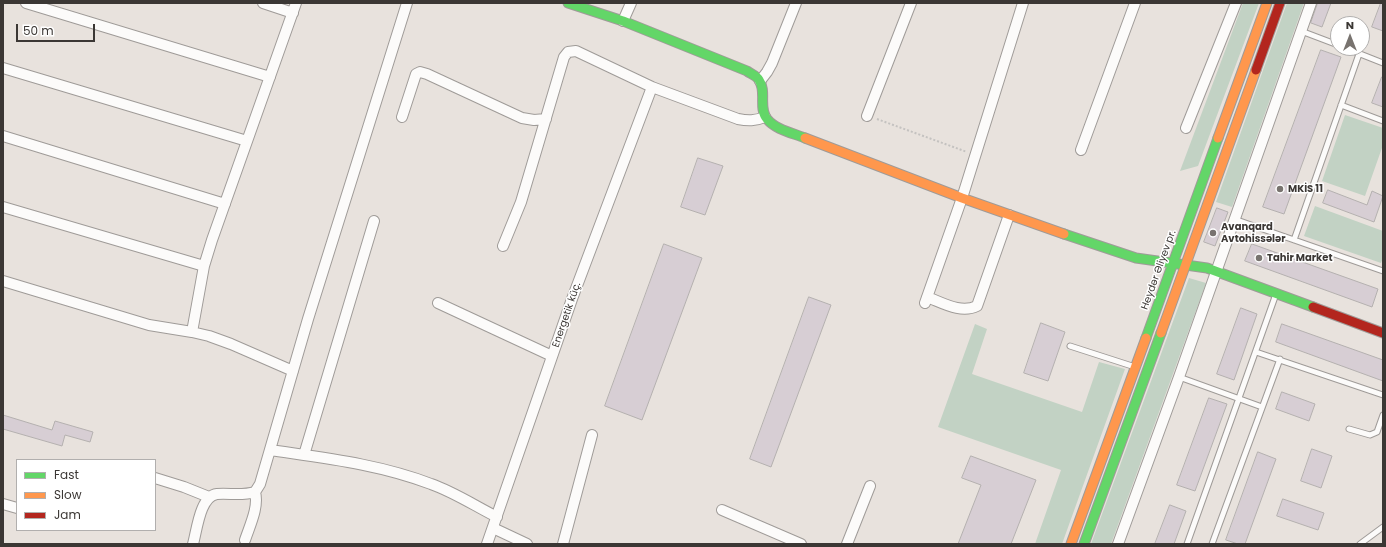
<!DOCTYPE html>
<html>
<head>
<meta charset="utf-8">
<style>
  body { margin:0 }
  #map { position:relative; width:1386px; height:547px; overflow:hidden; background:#e8e2dd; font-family:Poppins,sans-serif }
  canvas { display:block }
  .frame { position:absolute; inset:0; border:4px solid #3b3734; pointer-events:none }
  .legend { position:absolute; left:16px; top:459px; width:140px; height:72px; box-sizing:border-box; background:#fff; border:1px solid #b1afae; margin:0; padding:5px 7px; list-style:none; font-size:12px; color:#3b3734 }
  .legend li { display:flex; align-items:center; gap:8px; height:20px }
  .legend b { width:20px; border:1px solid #b1afae }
  .north { position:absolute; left:1330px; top:16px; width:40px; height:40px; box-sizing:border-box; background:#fff; border:1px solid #b1afae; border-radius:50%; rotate:0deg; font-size:11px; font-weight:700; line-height:16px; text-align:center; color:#3b3734 }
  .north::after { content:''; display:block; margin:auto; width:14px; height:18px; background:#78736f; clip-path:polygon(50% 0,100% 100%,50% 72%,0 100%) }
  .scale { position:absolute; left:16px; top:24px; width:79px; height:18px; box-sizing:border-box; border:2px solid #3b3734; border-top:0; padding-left:5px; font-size:12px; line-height:14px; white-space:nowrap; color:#3b3734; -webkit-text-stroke:3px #fff; paint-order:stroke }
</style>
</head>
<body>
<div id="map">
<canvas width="1386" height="547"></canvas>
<div class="frame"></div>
<ul class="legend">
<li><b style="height:5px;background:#63d668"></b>Fast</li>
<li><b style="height:5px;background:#ff974d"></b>Slow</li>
<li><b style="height:5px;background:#b3261e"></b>Jam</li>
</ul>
<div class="north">N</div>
<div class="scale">50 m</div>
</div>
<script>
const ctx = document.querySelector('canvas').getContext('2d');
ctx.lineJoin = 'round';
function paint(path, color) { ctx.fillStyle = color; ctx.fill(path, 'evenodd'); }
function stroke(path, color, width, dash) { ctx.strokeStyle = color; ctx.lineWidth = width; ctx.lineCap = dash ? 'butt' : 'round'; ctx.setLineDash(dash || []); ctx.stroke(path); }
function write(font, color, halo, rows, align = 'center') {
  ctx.font = font + ' Poppins,sans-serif'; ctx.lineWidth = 3; ctx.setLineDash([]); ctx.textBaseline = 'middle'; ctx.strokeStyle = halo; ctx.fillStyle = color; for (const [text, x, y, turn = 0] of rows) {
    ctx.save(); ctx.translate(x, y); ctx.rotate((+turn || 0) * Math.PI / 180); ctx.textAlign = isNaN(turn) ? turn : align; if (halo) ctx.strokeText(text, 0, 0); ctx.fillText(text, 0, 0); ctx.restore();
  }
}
const green = new Path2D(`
  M1243 3H1259L1198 166 1180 171Z
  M1287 3H1304L1232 207 1216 202Z
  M1345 115 1383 128V145L1365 196 1322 181Z
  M1315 206 1383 231V258L1381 263 1304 236Z
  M1189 278 1206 283 1111 544H1091Z
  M975 324 987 329 972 374 1082 412 1099 362 1125 369 1062 544H1035L1061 470 938 427Z`);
const building = new Path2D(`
  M1318 3H1331L1322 27 1311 23Z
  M1381 3H1383V31L1372 27Z
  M1321 50 1341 57 1284 214 1263 207Z
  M1382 77H1383V107L1372 103Z
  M698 158 723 166 705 215 681 207Z
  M1328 190 1367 205 1372 191 1383 196 1374 222 1323 203Z
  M1217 208 1228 212 1215 246 1204 242Z
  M664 244 702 258 642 420 605 406Z
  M1252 244 1378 289 1372 307 1245 261Z
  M809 297 831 305 771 467 750 459Z
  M1241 308 1257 314 1234 380 1217 374Z
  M1041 323 1065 332 1048 381 1024 373Z
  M1282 324 1383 360V381L1276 342Z
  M1282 392 1315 404 1309 421 1276 409Z
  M1209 398 1227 404 1195 491 1177 485Z
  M3 415 52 430 55 421 93 432 90 442 65 435 62 446 3 429Z
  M1312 449 1332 456 1321 488 1301 481Z
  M1258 452 1276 459 1245 544H1238L1226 540Z
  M971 456 1036 480 1011 544H958L981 485 962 478Z
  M1283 499 1324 513 1318 530 1277 516Z
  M1170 505 1186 511 1174 544H1155Z`);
const path = new Path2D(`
  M877 119 967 152`);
const lane = new Path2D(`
  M1301 31 1338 45
  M1345 48 1383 63
  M1341 105 1383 121
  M1234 219 1383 271
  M1294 240 1359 54
  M1070 346 1132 366
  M1256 352 1383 395
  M1179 377 1262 407
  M1349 429 1370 435 1377 432 1383 415
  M1187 544 1276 294
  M1212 544 1280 359
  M1360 544 1383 527`);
const street = new Path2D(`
  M26 3 270 77
  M263 3 293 13
  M623 21 631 3
  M3 68 247 141
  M760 81 767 72 772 63 796 3
  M867 116 911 3
  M402 117 416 74 420 72 427 74 522 118 534 120 546 119
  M1186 128 1236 3
  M3 136 225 204
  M1081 150 1135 3
  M3 207 204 266
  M503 246 521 202 564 57 568 52 576 51 652 87 738 119C748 121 755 121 765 117
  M3 281 149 325 192 332 209 336 231 344 293 371
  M927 297C943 303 961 314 977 306L1009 215
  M438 303 552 356
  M925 303 962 198 1023 3
  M192 332 204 266 212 240 296 3
  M270 450C324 458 379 464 431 484 454 492 475 506 497 517
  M304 455 374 221
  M155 478 184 487 209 497
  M3 504 17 508
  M722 510 801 544
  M493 528 527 544
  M245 540C250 525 259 507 255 492
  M193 544C197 530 200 496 217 494 230 493 242 496 255 492L260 484 308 319 407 3
  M487 544 572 299 652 87
  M563 544 592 435
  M847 544 870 486
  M1118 544 1179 377 1311 3`);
const fast = new Path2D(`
  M568 3 623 21 747 71C751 74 757 76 759 80 767 91 758 108 767 119 776 130 793 133 805 138
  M1064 234 1136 258 1207 268 1313 307
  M1146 338 1218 138
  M1084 544 1161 333`);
const slow = new Path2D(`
  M805 138 962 198 1064 234
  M1218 138 1267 3
  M1161 333 1256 70
  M1071 544 1146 338`);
const jam = new Path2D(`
  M1256 70 1280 3
  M1313 307 1383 333`);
const markers = [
  [1280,189,4,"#78736f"],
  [1213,233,4,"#78736f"],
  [1259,258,4,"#78736f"]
];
const poiNames = [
  ["MKİS 11",1288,189],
  ["Avanqard",1221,227],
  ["Avtohissələr",1221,239],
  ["Tahir Market",1267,258]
];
const streetNames = [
  ["Heydər Əliyev pr.",1159,270,-70],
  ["Energetik küç.",567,315,-71]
];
paint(green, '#c2d2c4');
paint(building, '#d7ced4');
stroke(building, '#b4b0af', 1);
stroke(lane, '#9f9b98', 7);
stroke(street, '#9f9b98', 12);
stroke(fast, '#9f9b98', 11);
stroke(slow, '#9f9b98', 11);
stroke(jam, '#9f9b98', 11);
stroke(path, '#c4c2c0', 2, [2, 2]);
stroke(lane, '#fcfbfa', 5);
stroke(street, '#fcfbfa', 10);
stroke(fast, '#63d668', 9);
stroke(slow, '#ff974d', 9);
stroke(jam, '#b3261e', 9);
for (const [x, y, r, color] of markers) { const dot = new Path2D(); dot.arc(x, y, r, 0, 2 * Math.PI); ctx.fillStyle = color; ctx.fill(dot); stroke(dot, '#fff', 1.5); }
write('bold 10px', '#3b3734', '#fff', poiNames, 'left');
write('10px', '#3b3734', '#fff', streetNames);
</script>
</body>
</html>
